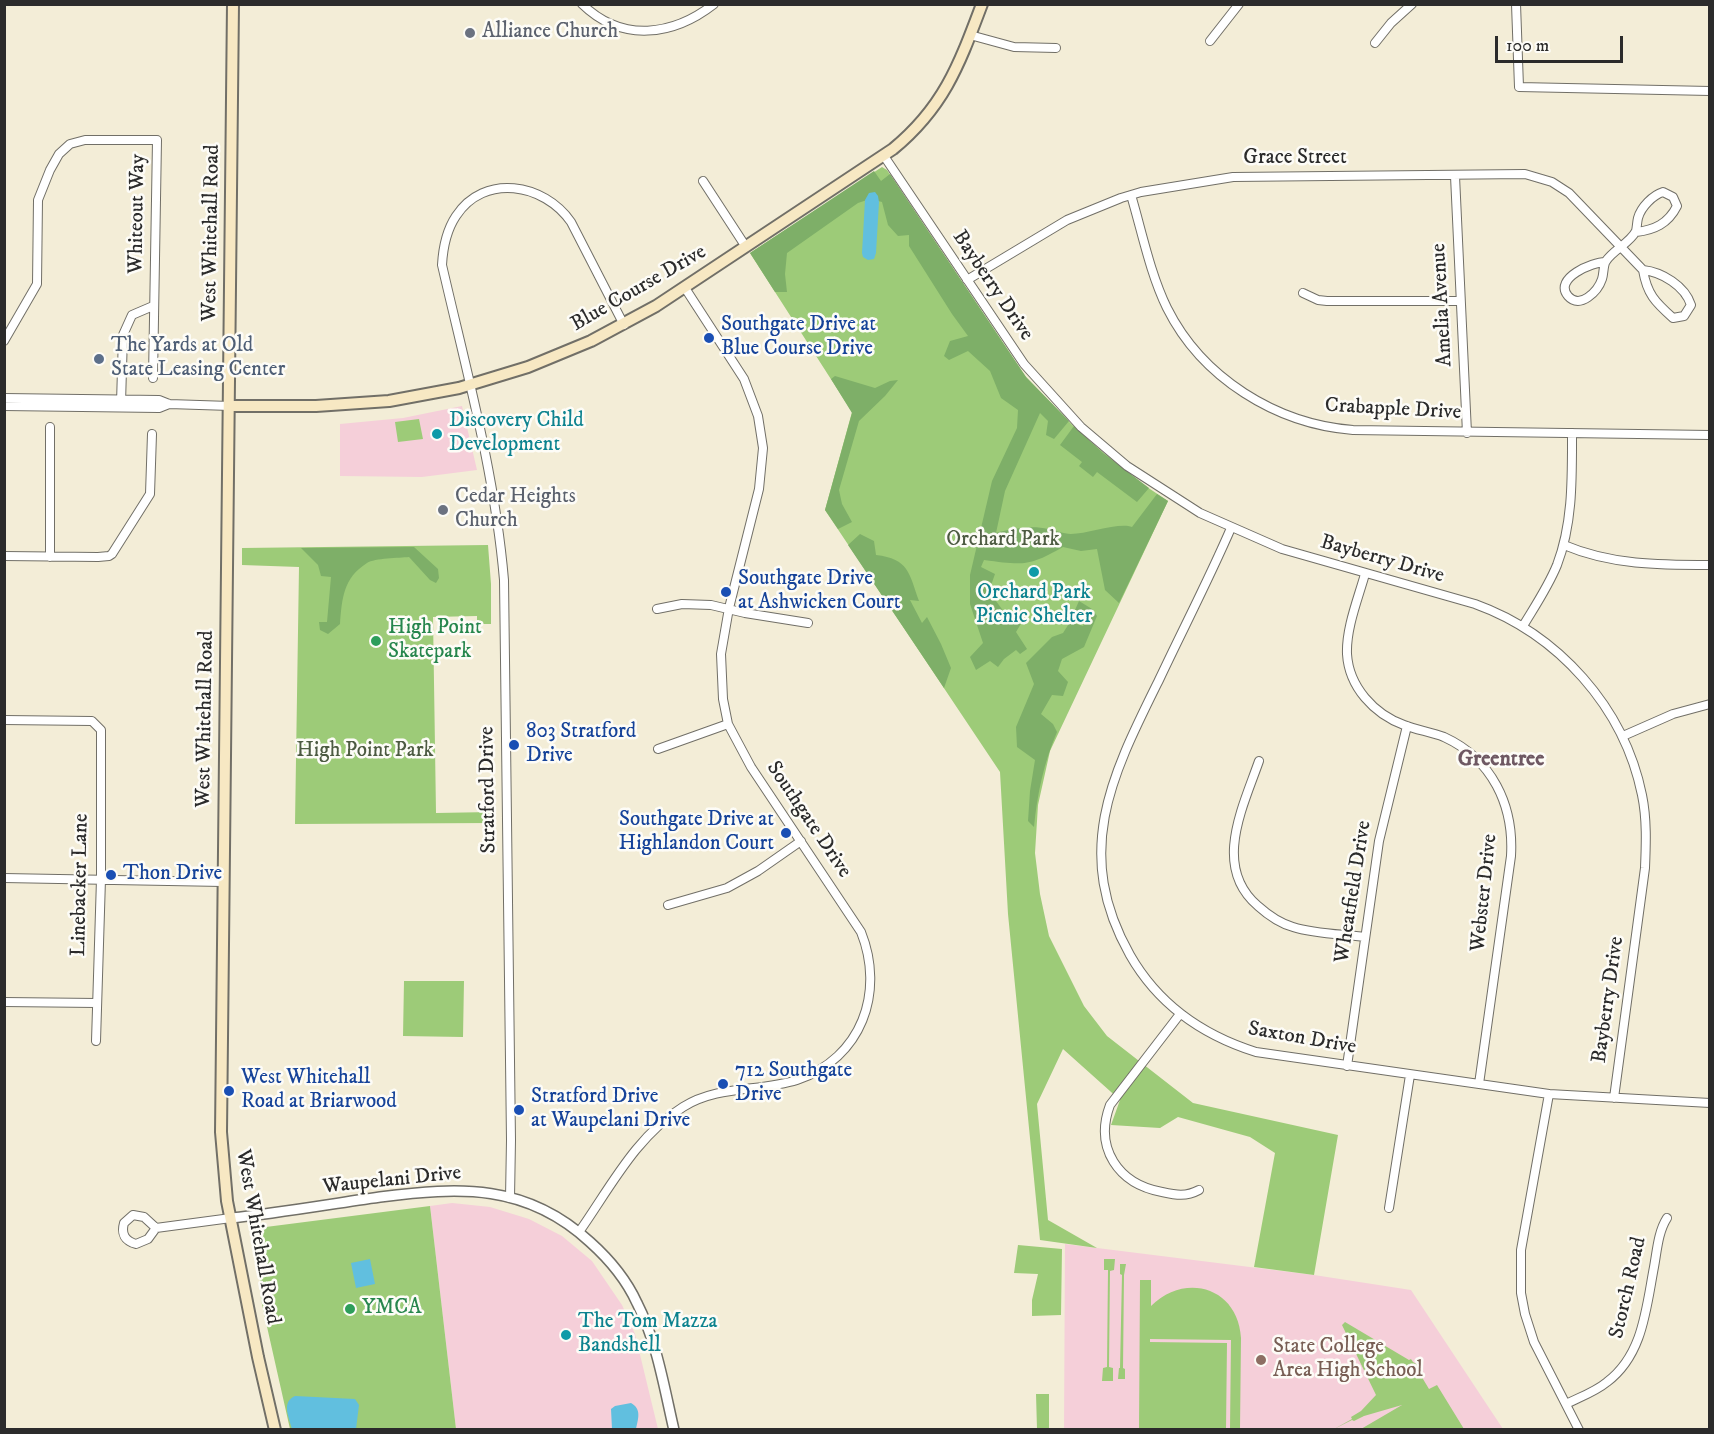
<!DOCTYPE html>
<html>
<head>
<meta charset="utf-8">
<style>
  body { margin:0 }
  #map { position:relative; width:1714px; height:1434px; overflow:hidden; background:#f3edd7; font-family:"IM FELL DW Pica",serif }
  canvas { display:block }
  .frame { position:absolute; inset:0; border:6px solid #2b2b2b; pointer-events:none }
  .scale { position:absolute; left:1495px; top:36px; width:128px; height:27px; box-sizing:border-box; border:3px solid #2b2b2b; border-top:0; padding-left:8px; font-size:18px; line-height:21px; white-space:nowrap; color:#2b2b2b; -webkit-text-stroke:4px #fdfcf7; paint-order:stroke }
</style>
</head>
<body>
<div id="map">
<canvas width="1714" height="1434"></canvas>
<div class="frame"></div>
<div class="scale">100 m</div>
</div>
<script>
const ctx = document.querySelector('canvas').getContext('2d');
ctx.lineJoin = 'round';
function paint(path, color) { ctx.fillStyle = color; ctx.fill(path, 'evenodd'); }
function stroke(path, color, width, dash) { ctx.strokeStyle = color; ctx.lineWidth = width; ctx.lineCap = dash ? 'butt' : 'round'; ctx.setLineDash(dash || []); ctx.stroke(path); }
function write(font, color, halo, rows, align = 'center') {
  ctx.font = font + ' "IM FELL DW Pica",serif'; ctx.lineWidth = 5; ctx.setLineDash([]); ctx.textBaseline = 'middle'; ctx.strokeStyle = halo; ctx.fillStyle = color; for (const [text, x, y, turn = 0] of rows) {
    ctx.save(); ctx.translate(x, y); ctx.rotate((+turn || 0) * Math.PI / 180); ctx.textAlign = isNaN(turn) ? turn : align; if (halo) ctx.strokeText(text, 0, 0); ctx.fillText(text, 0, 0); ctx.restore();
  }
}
const built = new Path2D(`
  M462 406 477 470 422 477 340 476V424L403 418Z
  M452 1203 490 1207 529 1219 562 1236 592 1261 622 1305 635 1334 658 1429H456L430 1206Z
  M1065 1244 1314 1275 1411 1290 1503 1429 1064 1430Z`);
const green = new Path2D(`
  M882 167 887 170 893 179 1026 377 1082 435 1141 483 1168 501 1050 751 1038 805 1035 853 1040 894 1049 936 1084 1006 1107 1036 1193 1103 1338 1135 1314 1275 1254 1267 1275 1153 1250 1137 1178 1117 1160 1128 1111 1125 1120 1100 1063 1049 1037 1104 1048 1220 1097 1248 1040 1240 1008 914 1000 772 825 510 852 412 750 253Z
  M419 419 423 439 398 442 395 422Z
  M488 545 491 584V624H481L477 621V616L433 617 436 813 492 812V823L295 824 299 567 242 565V548Z
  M404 981H464L463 1037 403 1036Z
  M430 1206 456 1429H290L261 1300 260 1278 252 1239 253 1230 258 1228Z
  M1018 1245 1062 1249 1061 1315 1032 1316V1300L1038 1274 1014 1273Z
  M1104 1259H1115L1114 1270 1110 1271 1109 1367 1113 1368V1381H1102L1103 1368 1107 1367 1108 1270H1104Z
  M1120 1264H1126L1124 1275 1123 1368 1125 1369V1379H1118L1119 1368H1120L1122 1275 1120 1274Z
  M1140 1280H1151V1306C1185 1272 1238 1287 1241 1338L1240 1429H1230L1231 1340 1150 1339V1342L1227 1343 1226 1429H1139Z
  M1345 1322 1409 1360 1411 1359 1413 1362 1423 1368 1420 1374 1429 1389 1437 1385 1464 1429H1361L1402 1405 1364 1416 1354 1421 1352 1420 1334 1429 1352 1419 1351 1417 1361 1411 1376 1395 1342 1325Z
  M1036 1394H1049V1429H1037Z`);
const forest = new Path2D(`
  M874 171 881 181 890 174 1026 377 1069 421 1054 439 1046 435 1048 421 1040 413 1005 491 996 533C1012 529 1031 525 1048 529 1056 530 1063 534 1071 534 1088 534 1119 522 1132 527L1157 494 1168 501 1119 603 1105 590 1097 549 1081 551 1063 547C1028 567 1023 565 984 560L981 567 995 574 989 591C995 602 1004 608 1007 620L1016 617 1022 622 1016 632 1027 649 1020 654 1016 650 1004 659 998 667 990 661 976 670 970 657 983 643 970 604V575L992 481 1017 428 1018 410 1001 398 990 371 968 351 949 360 944 356 950 341 968 336 952 314 909 246V235L898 236 888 225 882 202 870 199 858 203 787 253 785 274 787 292H775L750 253Z
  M835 376 875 388 890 381 898 380 885 396 859 421 839 490 842 504 852 522 838 529 825 510 852 413 831 379Z
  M1074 426 1103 453 1149 488 1137 502 1097 472 1093 477 1079 466 1082 462 1060 445Z
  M860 534 874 541 876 555C909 559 909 573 919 601L910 600 922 623 927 617 941 644 951 668 944 688 848 545Z
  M414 547 438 569 439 578 436 583 430 580 409 557C399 558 375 558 367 563 343 578 342 599 340 624L328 634 320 630 319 622H327L331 577 321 576 318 565 301 548Z
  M1079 601 1092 609 1097 616 1084 647 1062 659 1058 671 1068 682 1063 696 1052 695 1041 714 1053 724 1057 732C1044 762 1037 795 1034 827L1028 821 1030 791 1035 760 1017 747 1016 727 1034 684 1026 663 1052 637 1063 633 1070 622 1083 626 1089 616 1075 610Z`);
const water = new Path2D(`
  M875 192 878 196 879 202 876 253 874 259 868 260 863 257 862 253 865 200 869 193Z
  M370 1259 375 1284 356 1288 351 1263Z
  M295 1396 355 1399 359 1405 356 1429H292C289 1417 281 1402 295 1396Z
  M631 1403C642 1409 638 1419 636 1429H612L611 1409 615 1406Z`);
const minor = new Path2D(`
  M582 4C622 43 673 36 714 4
  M1516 4 1519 87 1710 91
  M970 35 1014 47 1056 48
  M1210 41 1239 4
  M1375 43 1391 23 1412 4
  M884 156 1024 364 1081 427 1127 466 1200 513 1282 549 1475 604C1558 634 1624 707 1642 795 1647 819 1646 844 1645 868L1614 1098
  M1455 176 1467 433
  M703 181 746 247
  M1131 195C1142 232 1150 273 1167 308 1202 378 1276 424 1353 430L1710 435
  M1605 262C1593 262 1553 278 1568 296 1580 310 1598 291 1602 279 1604 273 1603 265 1606 261 1613 250 1630 243 1636 231 1637 227 1637 222 1638 218 1641 207 1653 195 1663 192L1673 197 1677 206C1668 224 1654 230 1636 232
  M967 280 1067 220 1121 198 1141 192 1233 177 1525 174 1552 182 1569 193 1643 270C1647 294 1655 302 1673 318L1684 316 1691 305C1685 286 1662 272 1643 270
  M1303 293 1318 300 1327 301H1460
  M4 341 37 284 38 200 50 170 59 154 70 144 85 140H157L153 378
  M4 398 159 400 169 404 230 406
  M121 403 123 335 132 315 153 306
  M4 406 159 408 169 404
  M1231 528C1209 579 1183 629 1159 680 1112 775 1072 852 1130 955 1158 1004 1202 1035 1256 1052L1549 1094 1710 1103
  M1564 545C1611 565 1659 565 1710 565
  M4 556 98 557 109 556 112 554 150 494 152 434
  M50 557V427
  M1365 574C1358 599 1346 628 1347 654 1349 687 1374 714 1404 725 1417 730 1431 732 1444 737 1492 759 1514 805 1511 856L1479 1084
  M657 609 682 604 711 605 745 613 808 623
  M1523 626C1535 606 1548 587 1557 565 1573 523 1572 478 1572 433
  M4 720 92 721 101 730V879L96 1041
  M1623 736 1673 714 1710 704
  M658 749 728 724
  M1259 761C1243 807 1212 867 1258 906 1268 915 1279 923 1293 927 1315 934 1341 934 1365 937
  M4 878 223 882
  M668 905 727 888 758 871 801 841
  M4 1002 97 1003
  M1180 1014 1110 1105C1094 1148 1118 1184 1162 1192 1176 1195 1186 1197 1199 1190
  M1347 1066 1379 841 1407 726
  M1549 1094 1521 1250V1293L1525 1314 1534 1342 1579 1430
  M510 1198 511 1140 504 580C495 474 466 369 442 265 443 247 446 231 456 216 484 173 544 183 571 222L624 325
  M1389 1208 1410 1075
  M156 1228 144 1217 133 1215 124 1223C121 1234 125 1241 136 1244L148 1239 156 1228 231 1218
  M579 1232C610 1188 636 1136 683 1107 718 1085 759 1092 797 1080 862 1058 885 992 861 932L751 767 728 724 723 699 721 654 729 608 759 489 763 448 758 416 744 379 685 288
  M1566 1404C1580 1397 1595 1392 1607 1382 1643 1355 1646 1309 1654 1267 1657 1251 1658 1232 1667 1218`);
const tertiary = new Path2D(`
  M231 1218C280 1213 330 1204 380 1197 460 1187 526 1183 590 1242 609 1259 626 1279 637 1303 657 1342 664 1387 674 1430`);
const secondary = new Path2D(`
  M233 4 221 1132 227 1201 258 1357 275 1430
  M230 406H316L389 401 459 388 528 367 591 341 656 306 893 149C944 107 959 65 982 4`);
const markers = [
  [470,33,6,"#6b7280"],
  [709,338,6,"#1a4fb4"],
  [99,359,6,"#5c6f8a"],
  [437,434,6,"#0f9aa8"],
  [443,510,6,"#6b7280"],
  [1034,572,6,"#0f9aa8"],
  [726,592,6,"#1a4fb4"],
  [376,641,6,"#2e9e5b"],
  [514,745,6,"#1a4fb4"],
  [786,833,6,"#1a4fb4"],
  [111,875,6,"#1a4fb4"],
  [723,1084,6,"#1a4fb4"],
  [229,1091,6,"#1a4fb4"],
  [519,1110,6,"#1a4fb4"],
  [350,1309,6,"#2e9e5b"],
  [566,1335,6,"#0f9aa8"],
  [1261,1360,6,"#8d6e63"]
];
const worshipNames = [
  ["Alliance Church",482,33],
  ["Cedar Heights",455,498],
  ["Church",455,522]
];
const streetNames = [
  ["Grace Street",1295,159],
  ["Whiteout Way",138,214,-89],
  ["West Whitehall Road",212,233,-89],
  ["Bayberry Drive",992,286,56],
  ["Blue Course Drive",639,289,-30],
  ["Amelia Avenue",1443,305,-93],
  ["Crabapple Drive",1393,410,3],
  ["Bayberry Drive",1382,560,16],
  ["West Whitehall Road",206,719,-89],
  ["Stratford Drive",489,790,-91],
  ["Southgate Drive",808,820,56],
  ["Linebacker Lane",81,885,-89],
  ["Wheatfield Drive",1354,892,-81],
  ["Webster Drive",1485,893,-84],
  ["Bayberry Drive",1609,1000,-82],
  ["Saxton Drive",1302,1039,10],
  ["Waupelani Drive",392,1181,-6],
  ["West Whitehall Road",257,1237,80],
  ["Storch Road",1629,1288,-77]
];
const transitNames = [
  ["Southgate Drive at",721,326],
  ["Blue Course Drive",721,350],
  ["Southgate Drive",738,580],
  ["at Ashwicken Court",738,604],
  ["803 Stratford",526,733],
  ["Drive",526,757],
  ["Southgate Drive at",774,821,"right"],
  ["Highlandon Court",774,845,"right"],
  ["Thon Drive",123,875],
  ["712 Southgate",735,1072],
  ["Drive",735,1096],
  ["West Whitehall",241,1079],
  ["Road at Briarwood",241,1103],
  ["Stratford Drive",531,1098],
  ["at Waupelani Drive",531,1122]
];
const serviceNames = [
  ["The Yards at Old",111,347],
  ["State Leasing Center",111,371]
];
const cultureNames = [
  ["Discovery Child",449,422],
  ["Development",449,446],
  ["Orchard Park",1034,594,"center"],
  ["Picnic Shelter",1034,618,"center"],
  ["The Tom Mazza",578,1323],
  ["Bandshell",578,1347]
];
const parkNames = [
  ["Orchard Park",1003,541],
  ["High Point Park",365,752]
];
const leisureNames = [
  ["High Point",388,629],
  ["Skatepark",388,653],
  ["YMCA",362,1309]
];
const educationNames = [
  ["State College",1273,1348],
  ["Area High School",1273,1372]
];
const neighbourhoodNames = [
  ["Greentree",1501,760]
];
paint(built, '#f5cfd9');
paint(green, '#9dcb78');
paint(forest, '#7eaf68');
paint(water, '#61bfdf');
stroke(minor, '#716f67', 10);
stroke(tertiary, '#716f67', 12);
stroke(secondary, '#716f67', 14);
stroke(minor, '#fff', 8);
stroke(tertiary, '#fff', 9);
stroke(secondary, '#f7e8c3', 10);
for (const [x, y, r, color] of markers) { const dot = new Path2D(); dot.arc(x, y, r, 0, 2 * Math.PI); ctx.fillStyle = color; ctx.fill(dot); stroke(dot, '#fdfcf7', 2); }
write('21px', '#5b616d', '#fdfcf7', worshipNames, 'left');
write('21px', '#2b2b2b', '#fdfcf7', streetNames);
write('21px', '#164399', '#fdfcf7', transitNames, 'left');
write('21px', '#4e5e75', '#fdfcf7', serviceNames, 'left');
write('21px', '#0d838f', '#fdfcf7', cultureNames, 'left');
write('21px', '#4d5b42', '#fdfcf7', parkNames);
write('21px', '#27864d', '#fdfcf7', leisureNames, 'left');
write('21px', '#785e54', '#fdfcf7', educationNames, 'left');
write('bold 22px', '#6e5862', '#fdfcf7', neighbourhoodNames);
</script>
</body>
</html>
